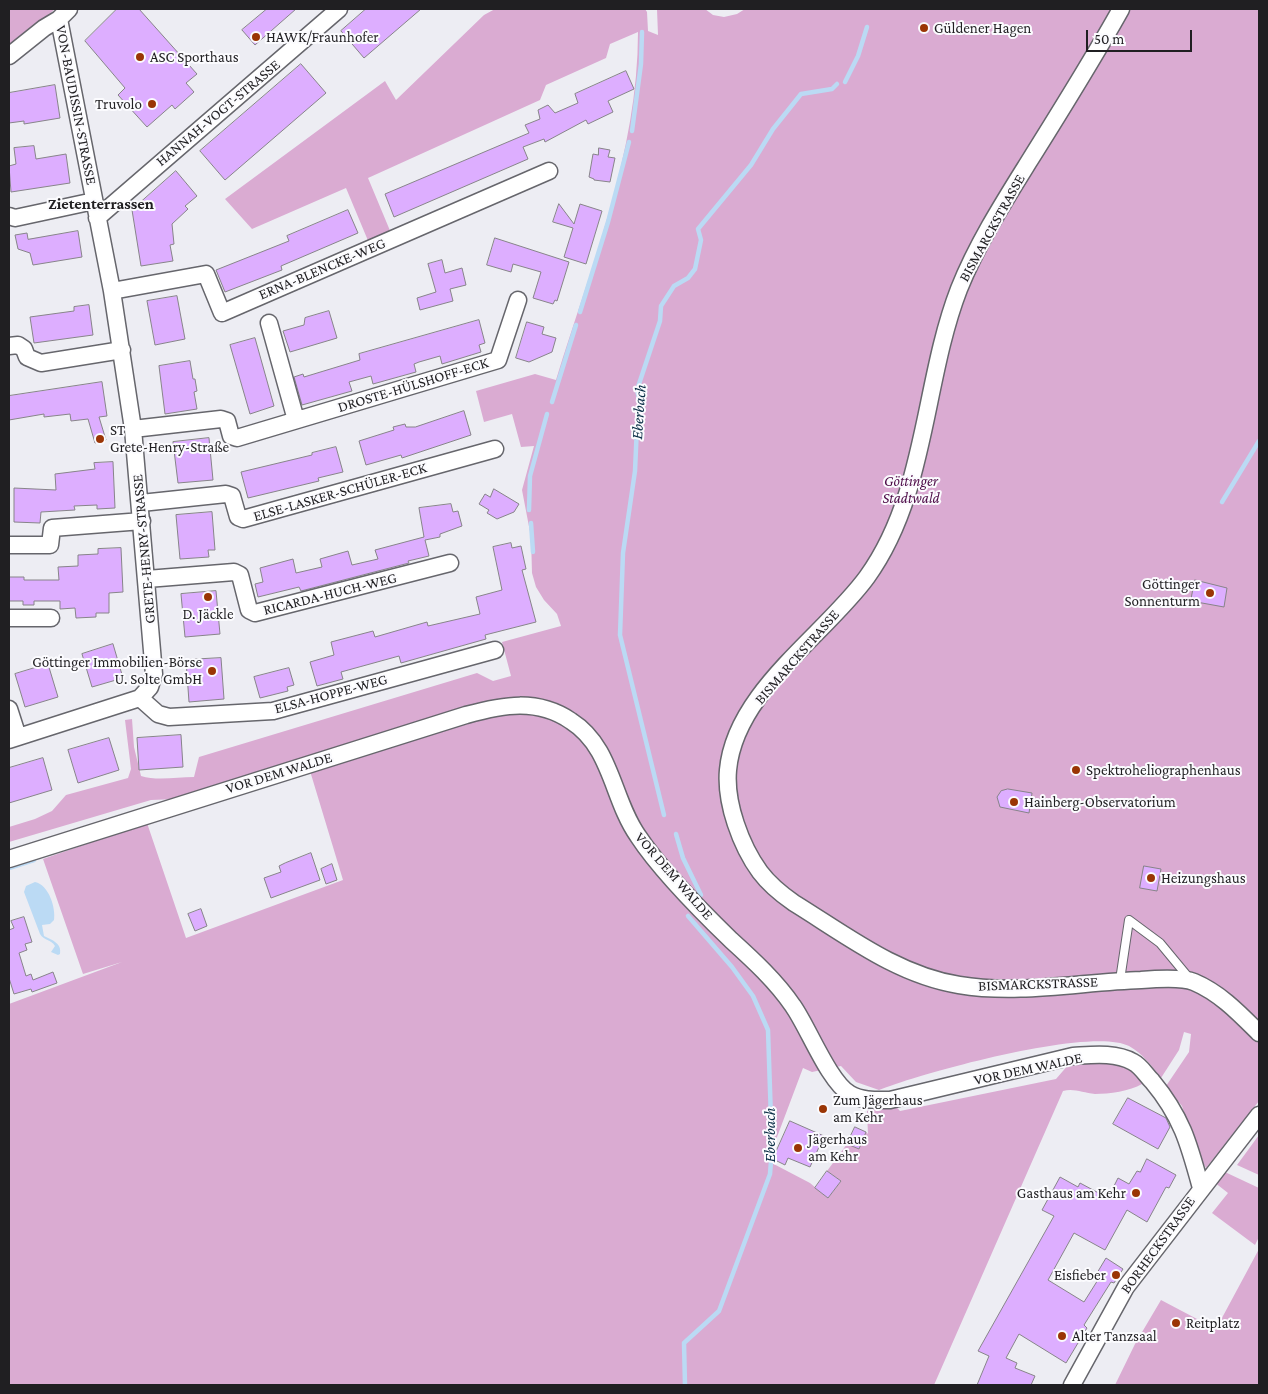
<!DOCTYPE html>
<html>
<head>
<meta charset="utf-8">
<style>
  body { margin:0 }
  #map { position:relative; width:1268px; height:1394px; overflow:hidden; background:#ededf3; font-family:"Crimson Pro",serif }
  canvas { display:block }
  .frame { position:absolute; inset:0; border:10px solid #201f22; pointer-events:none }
  .scale { position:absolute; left:1086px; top:30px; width:106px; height:22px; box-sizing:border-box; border:2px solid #201f22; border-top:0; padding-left:6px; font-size:15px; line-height:18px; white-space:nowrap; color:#201f22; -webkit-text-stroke:4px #fbfbfe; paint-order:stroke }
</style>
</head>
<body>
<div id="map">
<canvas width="1268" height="1394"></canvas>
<div class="frame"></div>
<div class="scale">50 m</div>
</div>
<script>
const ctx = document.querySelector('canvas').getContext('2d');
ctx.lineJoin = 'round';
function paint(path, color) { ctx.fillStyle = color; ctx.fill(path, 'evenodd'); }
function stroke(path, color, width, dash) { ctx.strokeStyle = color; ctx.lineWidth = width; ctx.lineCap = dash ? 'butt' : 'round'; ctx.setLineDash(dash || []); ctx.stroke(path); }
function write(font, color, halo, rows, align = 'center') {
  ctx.font = font + ' "Crimson Pro",serif'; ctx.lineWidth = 4; ctx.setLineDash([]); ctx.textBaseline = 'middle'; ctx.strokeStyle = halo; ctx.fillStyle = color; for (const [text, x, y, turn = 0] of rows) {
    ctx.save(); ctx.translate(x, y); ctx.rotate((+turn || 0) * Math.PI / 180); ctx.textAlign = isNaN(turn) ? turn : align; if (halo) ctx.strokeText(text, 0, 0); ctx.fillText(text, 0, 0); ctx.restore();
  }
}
const green = new Path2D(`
  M9 9H55L9 49Z
  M495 9H645L647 12 648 31 658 35 657 9H705L713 15 724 17 737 14 745 9H1259V1101L1206 1168 1196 1151 1182 1106 1166 1086 1189 1052 1191 1034 1184 1032 1179 1050 1161 1078C1152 1066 1142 1053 1129 1046 1091 1026 921 1073 879 1090L856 1082 841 1066 812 1072 803 1068 768 1161 810 1183 828 1198 841 1181 827 1171 847 1144 859 1149 866 1132 868 1134 867 1111 893 1103 900 1111 1056 1079 1069 1064C1098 1060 1119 1059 1142 1078V1084C1130 1091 1109 1094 1095 1094 1083 1093 1074 1088 1063 1091L934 1385H9V1004L122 962 83 974 43 859 147 823 186 938 343 880 307 761 176 799 151 800 9 842V827L35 819 52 811 66 795 128 778 131 769 125 720 132 719 134 747 141 776C157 781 177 777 194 777L199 757 477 673 493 681 511 676 502 642 561 626 557 614 544 600 536 587 532 573 531 537 522 490 534 446 521 447 512 414 484 422 476 391 535 374 556 380C591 266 638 152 638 32L610 44 606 58 546 85 540 100 368 178 391 233 369 243 346 188 252 229 225 199 385 81 396 100 484 15Z
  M1259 1135V1175L1237 1165Z
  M1221 1173H1227L1259 1188V1237L1255 1245 1212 1213 1228 1193 1214 1182Z
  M1259 1249V1385H1115L1135 1344 1161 1300 1216 1329Z`);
const water = new Path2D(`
  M35 882C49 885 56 908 54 920L50 924 42 925 44 936C52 940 62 943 60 954L58 955 51 952 55 946C51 939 44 941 40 934L24 892 26 886Z`);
const stream = new Path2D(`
  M845 82 858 56 867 27
  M632 131 641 64 642 32
  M580 312 608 222 629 142
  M552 402 576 325
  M1222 502 1259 441
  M529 510 530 476 547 414
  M531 523 533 552
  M664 815 620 635 623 553 635 471 637 426 641 407 637 390 660 321 661 306 674 286 688 278 695 269 701 240 698 229 751 165 773 129 801 94 832 89 837 84
  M676 834 683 858 701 895
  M9 868 34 860
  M685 1385 684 1343 719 1311 770 1174 772 1149 768 1030 753 996 732 967 688 916`);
const building = new Path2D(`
  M117 9H139L197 74 186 83 194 92 175 109 172 105 147 127 118 95 125 88 85 41Z
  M267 9H296L255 45 242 30Z
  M366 9H421L364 58 341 31Z
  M301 64 326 93 225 180 200 151Z
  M626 71 634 89 608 101 613 112 588 124 586 120 545 142 544 139 523 147 528 159 394 217 385 194 529 133 525 125 540 119 538 110 548 105 555 113 578 103 575 94Z
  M55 85 60 118 24 124V121L9 123V93Z
  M34 146 36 159 66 154 70 183 11 192 9 166 16 164 14 148Z
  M599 148 610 150 608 157 615 158 610 182 594 180V179L589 177 593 154 598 155Z
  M176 171 197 196 185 206 188 209 172 224 174 244 170 245 173 261 141 266 132 210Z
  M559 204 574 224 580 204 602 211 586 264 564 257 573 228 553 222Z
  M348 210 358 233 281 266 282 270 225 292 216 270 289 241 287 236Z
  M78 231 82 257 33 265 30 253 18 249 15 235 27 233 28 239Z
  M495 238 569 262 557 301 555 300 553 304 533 298 541 272 513 264 511 272 487 265Z
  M442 260 445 273 462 268 466 285 450 289 453 301 420 310 417 298 436 292 428 264Z
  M177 296 185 339 155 345 147 301Z
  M89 305 93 335 34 343 30 317 74 311V307Z
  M329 311 337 338 290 352 283 331 304 325 305 318Z
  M479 320 485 343 479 345 481 352 442 364 440 356 419 362 414 364 416 372 373 384 371 376 349 382 352 391 302 405 294 377 303 374 304 377 360 360 359 354Z
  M527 322 544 327 542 334 556 338 552 352 529 362 516 358Z
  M255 338 274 406 250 414 230 345Z
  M190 361 193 379H195L197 391 194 392 197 409 165 414 159 366Z
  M102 382 107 416 99 417 106 440 95 443 88 419 71 421 70 414 44 417V414L9 420V396Z
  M464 411 471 435 402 458 401 455 366 465 359 441 394 430 393 427 405 424 406 427H415Z
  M209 438 213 480 178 483 173 442Z
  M336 447 343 472 318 478 319 481 248 498 241 472 312 455V453Z
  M113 462 115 508 97 509V505L74 506 75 510 41 512 40 523 14 522V488L56 490 55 474 95 469 94 463Z
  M494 489 519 504 514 512 497 519 487 513 489 510 479 504 485 494 490 497Z
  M451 504 453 512 458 511 462 526 440 534V537L425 540 429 556 408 561 409 563 301 591 299 587 258 597 255 584 263 582 260 568 293 559 296 573 322 567 320 559 348 551 352 565 378 559 375 550 424 537 419 508Z
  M212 512 215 550H208L209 557 180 559 176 515Z
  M511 543 512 548 521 546 526 569 522 570 536 622 485 635 486 639 401 663 399 656 341 672 343 679 317 686 310 662 334 655 331 642 373 631 375 637 427 622 428 626 480 614 476 597 502 590 493 547Z
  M121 548 123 592 109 593V613H96V617L76 618 75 608 60 609V601H34V605H23V601H9V577H24V580H59L58 567 78 566V555L98 554V549Z
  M1195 580 1227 588 1224 607 1191 601Z
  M216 591 220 634 185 637 181 594Z
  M113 644 123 678 92 687 82 654Z
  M221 658 224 699 189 702 186 660Z
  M48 664 58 697 25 707 15 674Z
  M289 668 294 685 287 687 288 691 260 698 254 677Z
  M181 735 183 767 139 770 137 738Z
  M109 738 119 770 78 783 68 750Z
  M43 758 52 790 9 803V768Z
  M1008 789 1032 793 1029 813 1000 807 997 797 1001 791Z
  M311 853 320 880 271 898 264 878 281 872 279 866 285 863Z
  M332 864 337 880 326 884 321 869Z
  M1144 866 1161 869 1157 891 1140 888Z
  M201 909 207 926 195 931 188 914Z
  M24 917 32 942 25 944 27 950 19 953 26 976 31 974 33 980 53 972 57 983 32 992 31 989 14 994 9 978V930L14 928 11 921Z
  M1128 1098 1166 1118 1170 1127 1158 1149 1113 1124Z
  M790 1121 824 1136 810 1167 788 1158 785 1165 773 1159Z
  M855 1127 866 1132 859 1149 847 1144Z
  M1147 1159 1176 1175 1169 1188 1166 1187 1147 1222 1127 1210 1105 1250 1074 1233 1048 1280 1084 1302 1101 1275 1097 1273 1106 1258 1123 1269 1114 1283 1111 1282 1084 1325 1087 1328 1066 1363 1019 1334 1006 1358 1017 1363 1015 1368 1035 1376 1031 1385H977L989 1356 978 1351 1054 1216 1042 1210 1060 1177 1078 1187 1080 1183 1108 1198 1118 1178 1129 1184 1137 1171 1140 1172Z
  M827 1171 841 1181 828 1198 815 1188Z`);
const lane = new Path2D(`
  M1120 980 1129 920 1160 943 1189 978`);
const street = new Path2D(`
  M1121 9C1092 61 1060 112 1028 163 1003 203 977 244 959 289 923 382 927 494 867 577 824 636 735 692 728 770 725 803 741 846 760 872 769 884 781 894 794 903 846 935 897 975 959 985 1018 995 1081 982 1141 980 1154 979 1182 977 1194 982 1220 993 1239 1013 1259 1033
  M9 56 44 28 59 19 69 9
  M9 216 15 218 94 201
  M97 218 339 9
  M112 291 206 274 222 313 549 171
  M269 323 296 420
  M9 346 18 345 24 349 27 357 41 363 122 350
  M133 429 221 419 227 421 231 436 237 438 498 360 518 300
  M141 503 226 494 232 496 238 517 243 519 495 449
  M9 545H50L52 528 142 521
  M147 579 234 572 240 575 249 610 255 613 450 563
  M9 618H51
  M140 698 158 714 169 717 273 711 495 650
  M9 709 18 737
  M9 740 140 698 150 687 154 674 133 429 112 291 59 19
  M9 859 466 715C503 705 537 698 571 721 612 747 612 799 638 836 661 871 701 911 731 940 753 960 776 981 793 1006 808 1027 829 1082 850 1094 862 1101 877 1100 890 1100L1073 1056C1092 1055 1115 1052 1133 1062 1141 1066 1146 1075 1152 1081 1182 1117 1189 1144 1201 1188
  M1072 1385 1126 1287 1259 1115`);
const markers = [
  [924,28,5,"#9a3505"],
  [256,37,5,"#9a3505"],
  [140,57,5,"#9a3505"],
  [152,104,5,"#9a3505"],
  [100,439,5,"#9a3505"],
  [1210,593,5,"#9a3505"],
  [208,597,5,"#9a3505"],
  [212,671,5,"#9a3505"],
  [1076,770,5,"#9a3505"],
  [1014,802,5,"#9a3505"],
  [1151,878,5,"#9a3505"],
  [823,1109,5,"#9a3505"],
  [798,1148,5,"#9a3505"],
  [1136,1193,5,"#9a3505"],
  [1116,1275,5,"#9a3505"],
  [1176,1323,5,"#9a3505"],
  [1062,1336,5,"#9a3505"]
];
const poiNames = [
  ["Güldener Hagen",934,28],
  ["HAWK/Fraunhofer",266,37],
  ["ASC Sporthaus",150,57],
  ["Truvolo",142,104,"right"],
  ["ST",110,430],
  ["Grete-Henry-Straße",110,447],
  ["Göttinger",1200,584,"right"],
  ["Sonnenturm",1200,601,"right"],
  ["D. Jäckle",208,614,"center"],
  ["Göttinger Immobilien-Börse",202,662,"right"],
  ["U. Solte GmbH",202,679,"right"],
  ["Spektroheliographenhaus",1086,770],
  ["Hainberg-Observatorium",1024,802],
  ["Heizungshaus",1161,878],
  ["Zum Jägerhaus",833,1100],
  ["am Kehr",833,1117],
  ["Jägerhaus",808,1139],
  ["am Kehr",808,1156],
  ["Gasthaus am Kehr",1126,1193,"right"],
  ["Eisfieber",1106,1275,"right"],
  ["Reitplatz",1186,1323],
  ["Alter Tanzsaal",1072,1336]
];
const streetNames = [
  ["VON-BAUDISSIN-STRASSE",76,105,79],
  ["HANNAH-VOGT-STRASSE",218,113,-40],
  ["BISMARCKSTRASSE",992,228,-61],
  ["ERNA-BLENCKE-WEG",322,269,-23],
  ["DROSTE-HÜLSHOFF-ECK",413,385,-17],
  ["ELSE-LASKER-SCHÜLER-ECK",340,492,-16],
  ["GRETE-HENRY-STRASSE",144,549,-95],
  ["RICARDA-HUCH-WEG",330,594,-14],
  ["BISMARCKSTRASSE",797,657,-49],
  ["ELSA-HOPPE-WEG",331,694,-15],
  ["VOR DEM WALDE",279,773,-17],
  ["VOR DEM WALDE",674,876,49],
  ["BISMARCKSTRASSE",1038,984,-2],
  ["VOR DEM WALDE",1028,1069,-12],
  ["BORHECKSTRASSE",1158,1245,-54]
];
const parkNames = [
  ["Göttinger",911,481],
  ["Stadtwald",911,498]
];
const neighbourhoodNames = [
  ["Zietenterrassen",101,204]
];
const waterNames = [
  ["Eberbach",639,412,-86],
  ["Eberbach",770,1135,-90]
];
paint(green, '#daabd2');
paint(water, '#bbdaf4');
stroke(stream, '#bbdaf4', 4.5);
paint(building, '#ddaeff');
stroke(building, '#878489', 1);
stroke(lane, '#66666c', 10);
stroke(street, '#66666c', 19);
stroke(lane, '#fff', 8);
stroke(street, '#fff', 16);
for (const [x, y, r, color] of markers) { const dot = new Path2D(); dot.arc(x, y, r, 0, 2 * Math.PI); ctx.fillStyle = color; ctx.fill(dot); stroke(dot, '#fbfbfe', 2); }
write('15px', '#201f22', '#fbfbfe', poiNames, 'left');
write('15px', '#201f22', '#fbfbfe', streetNames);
write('italic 15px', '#4e0c48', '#fbfbfe', parkNames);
write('bold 16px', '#201f22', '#fbfbfe', neighbourhoodNames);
write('italic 16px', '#082d45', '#fbfbfe', waterNames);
</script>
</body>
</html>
